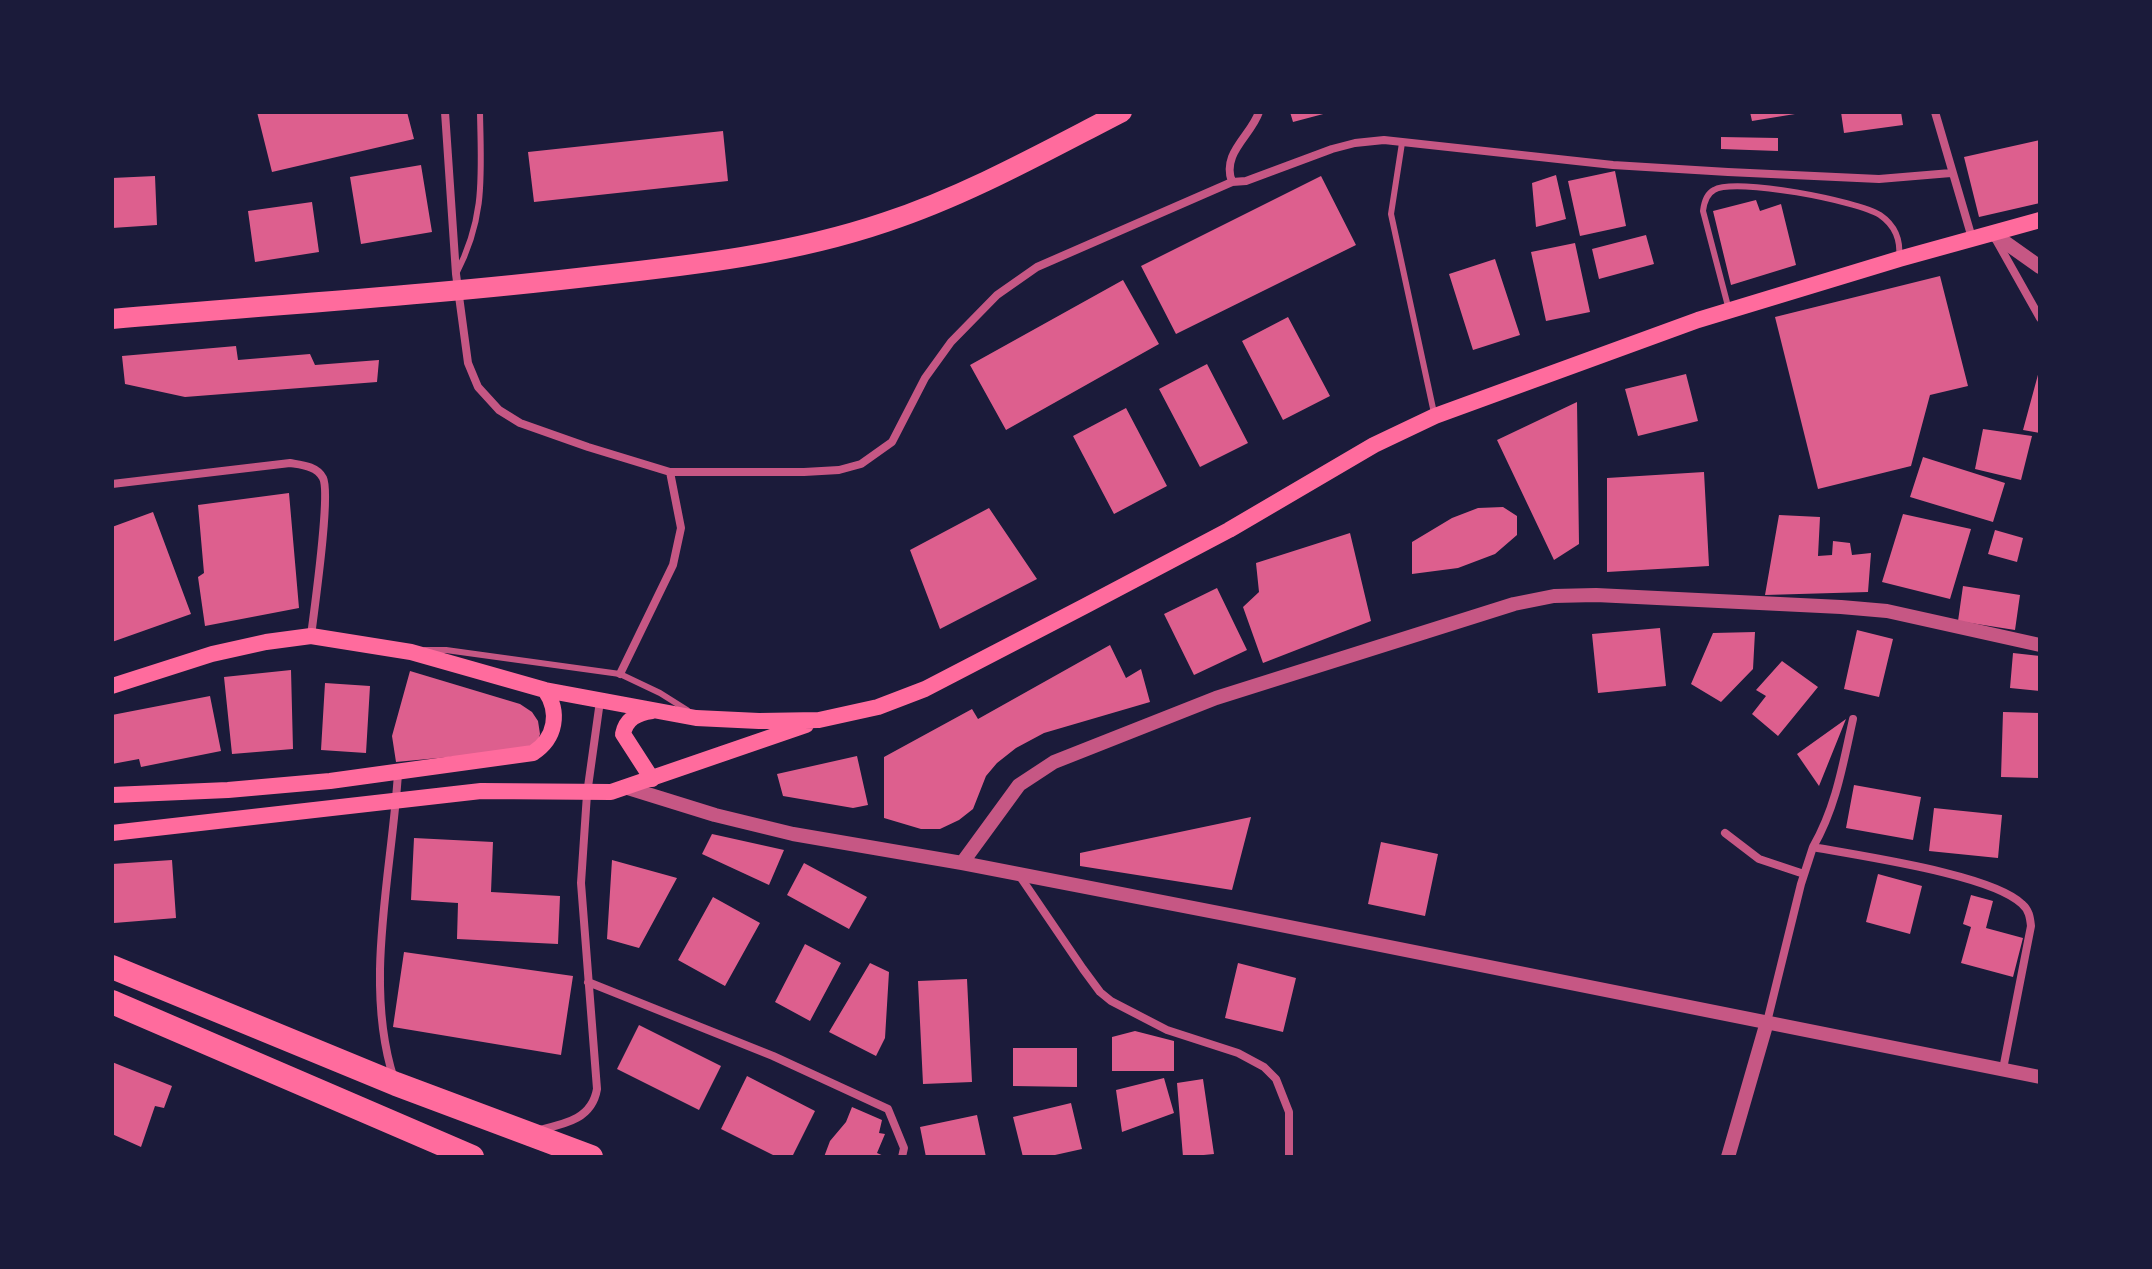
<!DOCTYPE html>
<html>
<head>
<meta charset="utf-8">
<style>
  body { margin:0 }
  #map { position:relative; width:2152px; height:1269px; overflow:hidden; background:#1b1b3a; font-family:Montserrat,sans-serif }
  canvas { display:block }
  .frame { position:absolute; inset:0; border:114px solid #1b1b3a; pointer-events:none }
</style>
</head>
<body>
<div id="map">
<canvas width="2152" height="1269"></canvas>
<div class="frame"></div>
</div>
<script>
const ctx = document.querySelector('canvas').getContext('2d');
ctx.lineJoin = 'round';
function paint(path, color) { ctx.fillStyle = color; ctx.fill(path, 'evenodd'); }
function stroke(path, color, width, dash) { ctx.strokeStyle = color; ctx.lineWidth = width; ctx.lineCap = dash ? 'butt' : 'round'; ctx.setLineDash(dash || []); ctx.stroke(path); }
const building = new Path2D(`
  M257 112H407L414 139 272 172Z
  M1290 112H1327V113L1293 122Z
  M1750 112H1795V114L1752 121Z
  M1841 112H1901L1903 125 1844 133Z
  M723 131 728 181 534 202 528 152Z
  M1721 137 1778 138V151L1721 149Z
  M2040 140V203L1979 217 1964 157Z
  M421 165 432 232 361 244 350 177Z
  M1615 171 1626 226 1580 236 1568 181Z
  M1556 175 1566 219 1536 227 1532 183Z
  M155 176 157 225 112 228V178Z
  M1321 176 1356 245 1176 334 1141 266Z
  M1756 200 1760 211 1781 204 1796 265 1731 285 1713 211Z
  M312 202 319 252 255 262 248 211Z
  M1646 235 1654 264 1599 279 1592 249Z
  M1575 243 1590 312 1546 321 1531 252Z
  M1495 259 1520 335 1473 350 1449 274Z
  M1940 276 1968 386 1930 395 1911 466 1818 489 1775 317Z
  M1123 280 1159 344 1006 430 970 365Z
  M1288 317 1330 396 1283 420 1242 341Z
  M236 346 238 360 310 354 315 365 379 360 377 382 185 397 125 384 122 356Z
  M1207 364 1248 443 1200 467 1159 389Z
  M2039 371H2040V433L2023 430Z
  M1686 374 1698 421 1638 436 1625 389Z
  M1577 402 1579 544 1554 560 1497 440Z
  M1126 408 1167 486 1114 514 1073 436Z
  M1983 429 2032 436 2021 480 1975 469Z
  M1923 457 2005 483 1993 522 1910 497Z
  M1704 472 1709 566 1607 572V478Z
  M289 493 299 608 205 626 198 577 204 573 198 505Z
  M1503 507 1517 516V535L1495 554 1458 568 1412 574V542L1452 518 1478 508Z
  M989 508 1037 579 940 629 910 550Z
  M153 512 191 614 112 642V527Z
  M1903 514 1971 529 1950 599 1882 582Z
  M1779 515 1820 517 1818 556 1832 555 1833 541 1850 543 1852 555 1871 553 1868 592 1765 595Z
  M1995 530 2023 538 2017 562 1988 554Z
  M1350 533 1371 621 1263 663 1243 607 1259 592 1256 563Z
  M1963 586 2020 595 2015 630 1958 621Z
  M1217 588 1247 650 1194 675 1164 614Z
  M1660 628 1666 686 1598 693 1592 634Z
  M1857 630 1893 639 1879 697 1844 689Z
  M1755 632 1753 669 1721 702 1691 684 1713 633Z
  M1110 645 1126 678 1141 669 1150 702 1044 733 1016 748 997 763 986 776 973 809 959 820 940 829H921L884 818V757L972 709 978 719Z
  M2013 653 2040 656V691L2010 688Z
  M1782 661 1818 687 1778 736 1752 714 1766 696 1756 690Z
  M291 670 293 749 232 754 224 677Z
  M410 671 520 704 532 712 538 721 540 734 537 744 523 750 396 762 392 736Z
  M325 683 370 686 366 753 321 750Z
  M210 696 221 751 141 767 139 759 112 764V715Z
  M2003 712 2040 713 2039 778 2001 777Z
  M1846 719 1819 786 1797 754Z
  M857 756 868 805 853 808 783 796 777 774Z
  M1854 785 1921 797 1913 840 1846 828Z
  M1934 808 2002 815 1998 858 1929 851Z
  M1251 817 1232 890 1080 866V853Z
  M712 834 784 850 769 885 702 854Z
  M414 838 493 842 491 892 560 896 558 944 457 939 458 903 411 900Z
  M1381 842 1438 854 1425 916 1368 904Z
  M172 860 176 918 114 923 112 864Z
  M612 860 677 878 639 948 607 939Z
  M804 863 867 897 849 929 787 895Z
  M1878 874 1922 886 1910 934 1866 922Z
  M1971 895 1993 901 1986 928 2023 938 2013 977 1961 963 1971 927 1963 924Z
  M713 897 760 923 725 986 678 960Z
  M805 944 841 963 810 1021 775 1002Z
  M404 952 573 976 561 1055 393 1027Z
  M870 963 889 972 885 1038 876 1056 829 1032Z
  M1238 963 1296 978 1283 1032 1225 1018Z
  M967 979 972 1082 923 1084 918 981Z
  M639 1025 721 1066 699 1110 617 1069Z
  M1135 1031 1174 1041V1071H1112V1037Z
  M1013 1048H1077V1087L1013 1086Z
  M112 1062 172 1086 164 1108 155 1106 141 1147 112 1134Z
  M747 1076 815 1111 792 1157H777L721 1129Z
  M1164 1078 1174 1113 1122 1132 1116 1090Z
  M1203 1079 1214 1154 1183 1157 1177 1083Z
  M1071 1103 1082 1149 1046 1157H1023L1013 1117Z
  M852 1107 882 1120 879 1133 885 1134 877 1153 886 1157H824L830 1141 846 1122Z
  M977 1115 986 1157H926L920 1127Z`);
const service = new Path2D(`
  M1402 143 1391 214 1434 413
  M456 274C486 217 481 174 480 112
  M1729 310 1703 211C1704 203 1706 194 1714 190 1735 177 1858 201 1880 215 1896 226 1901 240 1899 258
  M425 650H446L620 674 660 693 687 710`);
const minor = new Path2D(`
  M445 112 456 274 468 363 478 387 499 410 520 423 588 447 670 472H804L839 470 861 464 892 442 925 378 951 342 997 295 1037 267 1232 182
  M1259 112C1251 136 1221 153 1232 182L1246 181 1332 149 1355 143 1384 140 1613 165 1728 172 1879 179 1951 173
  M1935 112 1972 238
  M1995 238 2040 318
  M112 484 290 463C302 465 317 466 323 478 331 494 314 611 311 636
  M620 674 673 565 681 528 670 472
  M1725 833 1759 859 1804 874
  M1813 847C1836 807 1843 764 1853 719
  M1019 875 1083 969 1100 992 1111 1001 1167 1030 1238 1053 1264 1067 1276 1079 1289 1112V1157
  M588 982 773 1056 888 1109 904 1148 902 1157
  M1767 1022 1801 884 1813 847C1859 856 1991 874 2022 904 2029 910 2030 917 2031 926L2003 1069
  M394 1079C363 984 392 872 398 773
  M539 1130C565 1124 592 1119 597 1089L581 883 587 794 600 701`);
const tertiary = new Path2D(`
  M1992 233 2040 267
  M628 788 715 815 793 834 962 863 1240 917 2040 1077
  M962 863 1019 785 1054 762 1216 698 1514 604 1554 596 1596 595 1841 607 1887 611 2040 645
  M1728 1157 1767 1022`);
const secondary = new Path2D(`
  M112 686 212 654 266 642 311 636 411 652 545 690 696 718 759 721 819 720 878 707 925 689 1085 606 1229 530 1374 445 1435 416 1698 320 1899 259 2040 220
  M652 711C637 713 626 719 623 734L652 779
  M112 795 228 790 330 781 533 753C556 738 560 712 545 690
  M112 833 481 791 611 792 806 725`);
const primary = new Path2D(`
  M112 319C273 305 434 295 595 276 694 265 792 254 886 222 968 195 1046 151 1122 112`);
const motorway = new Path2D(`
  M112 967 396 1084 591 1157
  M112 1002 472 1157`);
paint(building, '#dd5f8e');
stroke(service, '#c65784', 6);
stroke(minor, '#c65784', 8);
stroke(tertiary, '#c65784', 14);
stroke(secondary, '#ff6b9d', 16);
stroke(primary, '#ff6b9d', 20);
stroke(motorway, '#ff6b9d', 24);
</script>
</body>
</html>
